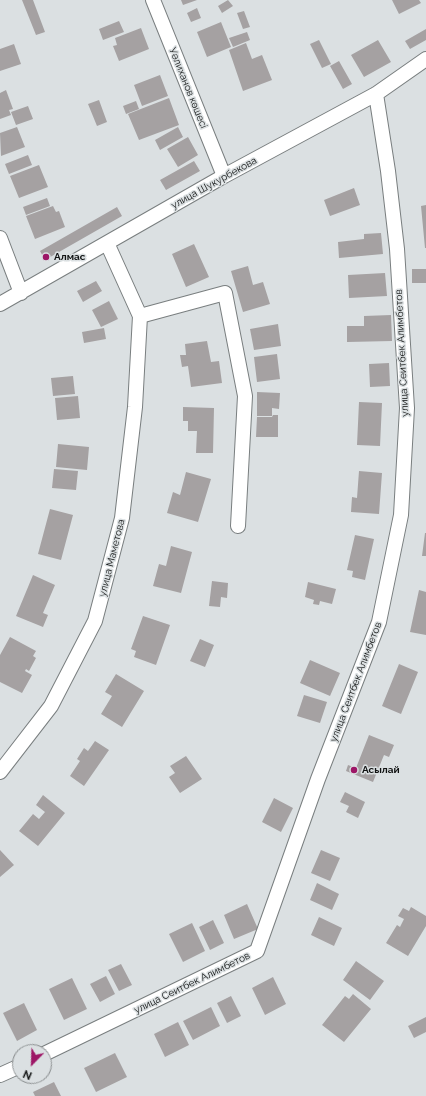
<!DOCTYPE html>
<html>
<head>
<meta charset="utf-8">
<style>
  body { margin:0 }
  #map { position:relative; width:426px; height:1096px; overflow:hidden; background:#dbe0e2; font-family:Raleway,sans-serif }
  canvas { display:block }
  .north { position:absolute; left:12px; top:1044px; width:40px; height:40px; box-sizing:border-box; background:#dbe0e2; border:1px solid #8a8e8f; border-radius:50%; rotate:203deg; font-size:11px; font-weight:700; line-height:16px; text-align:center; color:#101212 }
  .north::after { content:''; display:block; margin:auto; width:14px; height:18px; background:#9d1666; clip-path:polygon(50% 0,100% 100%,50% 72%,0 100%) }
</style>
</head>
<body>
<div id="map">
<canvas width="426" height="1096"></canvas>
<div class="north">N</div>
</div>
<script>
const ctx = document.querySelector('canvas').getContext('2d');
ctx.lineJoin = 'round';
function paint(path, color) { ctx.fillStyle = color; ctx.fill(path, 'evenodd'); }
function stroke(path, color, width, dash) { ctx.strokeStyle = color; ctx.lineWidth = width; ctx.lineCap = dash ? 'butt' : 'round'; ctx.setLineDash(dash || []); ctx.stroke(path); }
function write(font, color, halo, rows, align = 'center') {
  ctx.font = font + ' Raleway,sans-serif'; ctx.lineWidth = 3; ctx.setLineDash([]); ctx.textBaseline = 'middle'; ctx.strokeStyle = halo; ctx.fillStyle = color; for (const [text, x, y, turn = 0] of rows) {
    ctx.save(); ctx.translate(x, y); ctx.rotate((+turn || 0) * Math.PI / 180); ctx.textAlign = isNaN(turn) ? turn : align; if (halo) ctx.strokeText(text, 0, 0); ctx.fillText(text, 0, 0); ctx.restore();
  }
}
const building = new Path2D(`
  M22 0H33L45 32 36 35Z
  M181 0H197L183 5Z
  M228 0 233 6 222 13 218 6Z
  M392 0H419L421 3 399 14Z
  M197 8 201 18 191 22 187 13Z
  M244 11 250 27 243 29 237 13Z
  M119 21 124 32 103 40 99 29Z
  M221 22 231 47 207 57 197 32Z
  M141 28 149 49 119 61 113 46 117 45 115 38Z
  M426 29V40L410 49 405 41Z
  M247 32 250 40 233 47 229 38Z
  M319 40 331 64 322 68 310 44Z
  M378 40 391 62 364 77 351 55Z
  M246 43 252 59 262 55 272 80 243 91 229 50Z
  M14 44 21 64 0 71V49Z
  M339 61 352 84 343 89 330 66Z
  M160 75 168 96 142 106 134 85Z
  M6 90 13 109 9 110 11 115 0 119V93Z
  M169 98 179 125 139 140 128 114Z
  M99 100 107 122 97 126 88 104Z
  M136 101 139 109 126 114 123 106Z
  M28 106 33 119 16 125 11 112Z
  M17 127 25 147 1 156 0 133Z
  M178 127 183 137 160 150 155 140Z
  M188 137 198 155 178 167 167 149Z
  M28 155 32 165 9 174 5 164Z
  M194 161 200 171 166 190 160 180Z
  M39 165 48 187 19 198 10 176Z
  M354 188 360 205 330 216 324 200Z
  M47 198 50 206 26 215 23 207Z
  M426 205V248H425L421 206Z
  M53 206 56 212 59 211 65 227 35 239 26 216Z
  M117 207 122 216 45 260 40 251Z
  M381 233 383 254 339 258 338 242 364 239V234Z
  M194 244 209 277 186 287 172 254Z
  M248 266 253 285 263 282 270 304 243 312 231 271Z
  M412 269H426V283H412Z
  M385 273 387 296 349 298 348 275Z
  M96 281 102 291 83 302 77 291Z
  M109 301 118 319 101 327 92 310Z
  M391 315 392 341 347 342V326H364V316Z
  M278 324 281 346 254 350 250 329Z
  M104 328 106 339 84 343 82 332Z
  M207 341 211 362 219 361 222 383 191 387 188 366 182 367 180 355H186L185 344Z
  M277 354 280 379 257 382 254 357Z
  M389 363 390 386 370 387 369 364Z
  M73 376 75 394 53 396 51 378Z
  M257 392 280 393 279 409 272 408V416H257Z
  M78 396 80 418 57 420 55 398Z
  M359 402 382 403 380 446 357 445Z
  M183 407 214 408 213 453H196L197 431H188V421H183Z
  M273 415H278V437H256L257 417H272Z
  M58 444 89 447 87 470 56 467Z
  M54 469 78 471 76 490 52 488Z
  M359 471 382 473 379 514 351 512 352 497 357 498Z
  M186 472 211 479 198 522 167 513 173 492 180 495Z
  M50 509 73 515 61 560 38 554Z
  M425 533H426V556H422Z
  M355 535 374 539 365 580 352 577 353 571 347 570Z
  M171 546 192 552 181 593 153 586 159 564 166 566Z
  M33 575 55 585 43 613 48 615 43 627 16 616Z
  M212 581 228 583 227 598 221 597 220 607 209 606Z
  M308 582 336 589 332 604 320 601 319 605 313 604 314 600 305 597Z
  M419 590 426 592V635L410 632Z
  M143 616 170 625 156 665 134 657 136 651 131 649Z
  M10 637 36 651 33 656 36 658 29 671 26 669 25 671 32 675 22 693 0 682V655Z
  M200 639 214 645 205 667 190 661Z
  M310 660 340 673 330 696 300 683Z
  M399 664 418 672 401 714 382 706Z
  M116 674 144 691 122 727 101 714 112 696 105 692Z
  M304 695 327 702 320 723 297 716Z
  M369 735 394 745 389 757 384 755 373 782 346 771 348 765 356 768Z
  M95 741 109 750 84 786 70 776 80 761 77 759 84 748 88 751Z
  M186 756 202 779 180 793 169 777 175 773 170 766Z
  M345 792 365 802 358 818 346 812 349 806 340 802Z
  M43 795 65 813 38 846 19 831 33 814 39 819 45 812 36 805Z
  M274 798 293 808 281 832 262 822Z
  M0 850 14 865 0 877Z
  M321 850 340 858 330 881 311 873Z
  M317 883 339 894 332 910 310 900Z
  M247 904 258 929 234 939 224 915Z
  M411 907 426 916V926L408 956 386 943 397 925 400 927 404 919 398 916 403 908 409 911Z
  M319 917 342 928 334 946 311 935Z
  M213 920 224 943 210 950 199 927Z
  M192 923 205 951 183 962 169 934Z
  M356 961 384 981 370 1000 343 980Z
  M121 964 132 985 119 991 108 970Z
  M106 976 115 994 100 1002 90 984Z
  M273 977 286 1004 265 1015 252 988Z
  M72 978 87 1009 64 1020 49 989Z
  M353 994 371 1009 344 1042 322 1025 345 996 349 999Z
  M231 996 241 1016 227 1023 217 1003Z
  M24 1003 37 1030 17 1041 3 1013Z
  M211 1007 220 1026 193 1040 183 1021Z
  M426 1017V1032L414 1038 408 1026Z
  M178 1022 189 1045 165 1057 154 1034Z
  M115 1053 127 1077 96 1092 84 1068Z
  M54 1082 61 1096H35L33 1092Z`);
const minor = new Path2D(`
  M153 0 224 176
  M0 238 21 293
  M0 304 224 176 376 94 426 59
  M140 316 225 293 245 396 238 526
  M0 772 51 706 95 621 122 518 135 407 140 316 107 243
  M44 1054 257 951 318 779 379 622 401 515 407 408 397 249 388 171 376 94
  M0 1075 20 1066`);
const markers = [
  [46,257,4,"#9d1666"],
  [354,770,4,"#9d1666"]
];
const streetNames = [
  ["Уәлиханов көшесі",188,88,68],
  ["улица Шукурбекова",214,183,-29],
  ["улица Сеитбек Алимбетов",402,353,-93],
  ["улица Маметова",112,558,-76],
  ["улица Сеитбек Алимбетов",356,682,-69],
  ["улица Сеитбек Алимбетов",192,983,-26]
];
const poiNames = [
  ["Алмас",54,257],
  ["Асылай",362,770]
];
paint(building, '#a5a1a2');
stroke(minor, '#797e7f', 16);
stroke(minor, '#fff', 14);
for (const [x, y, r, color] of markers) { const dot = new Path2D(); dot.arc(x, y, r, 0, 2 * Math.PI); ctx.fillStyle = color; ctx.fill(dot); stroke(dot, '#dbe0e2', 1.5); }
write('10px', '#101212', '#dbe0e2', streetNames);
write('bold 10px', '#101212', '#dbe0e2', poiNames, 'left');
</script>
</body>
</html>
